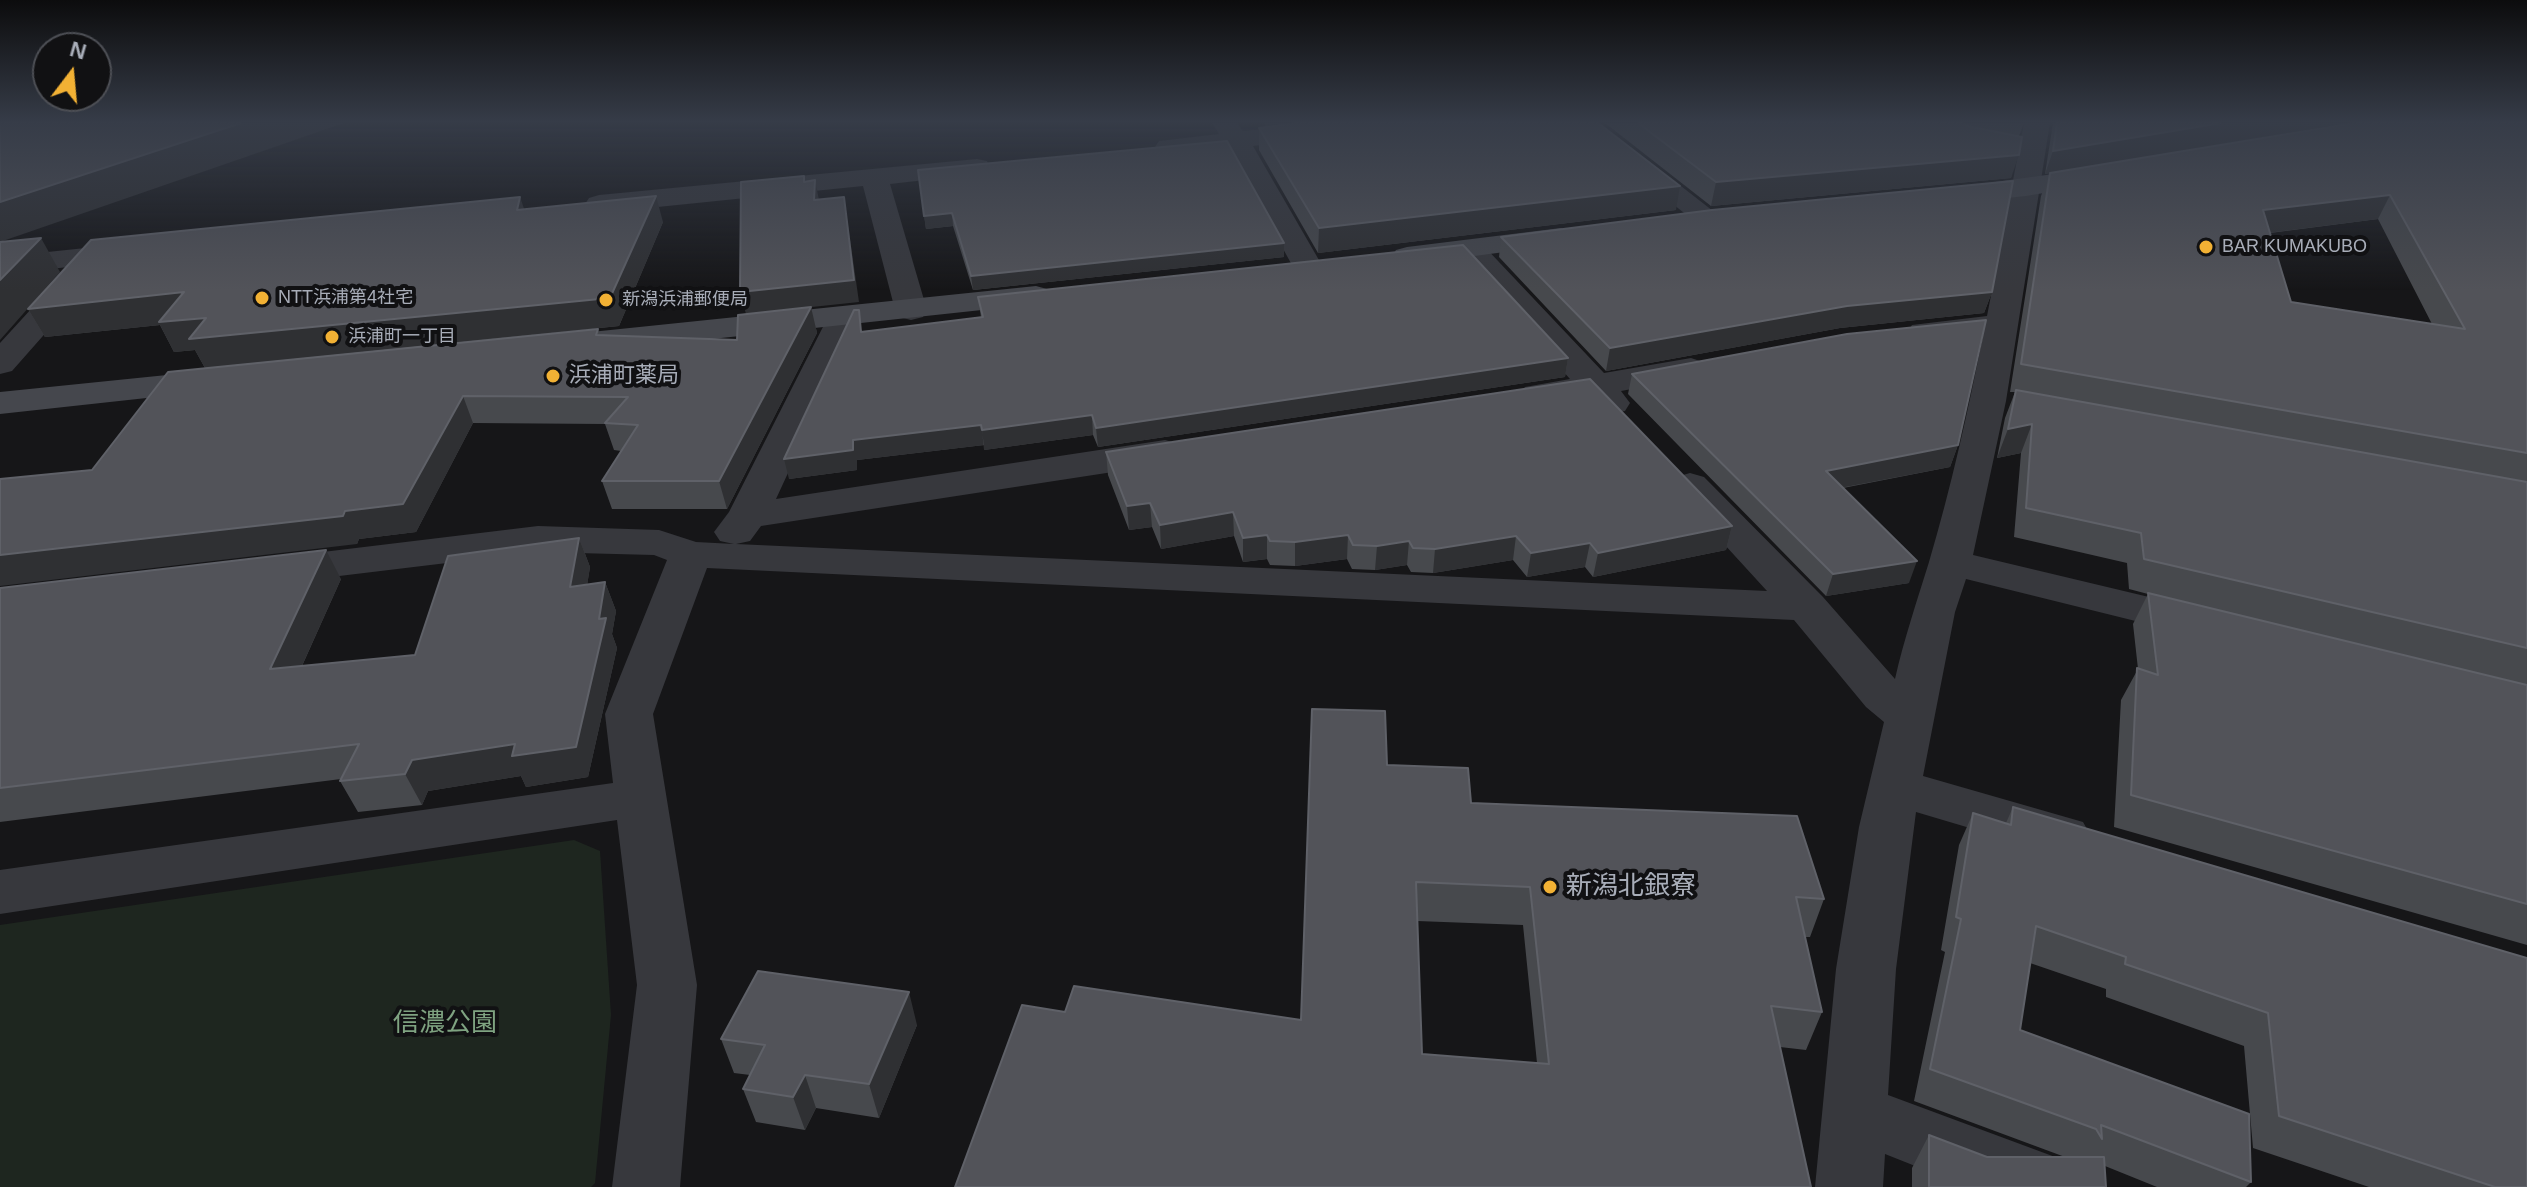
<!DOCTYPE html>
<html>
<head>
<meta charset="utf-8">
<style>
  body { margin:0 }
  #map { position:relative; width:2527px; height:1187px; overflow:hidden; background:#161618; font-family:Arial,sans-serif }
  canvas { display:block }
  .north { position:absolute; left:32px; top:32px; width:80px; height:80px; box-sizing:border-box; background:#111113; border:2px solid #4d4f55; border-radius:50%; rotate:16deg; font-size:22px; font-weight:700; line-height:32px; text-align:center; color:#a8adb8 }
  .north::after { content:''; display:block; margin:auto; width:28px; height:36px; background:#f2b134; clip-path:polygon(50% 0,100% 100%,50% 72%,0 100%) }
</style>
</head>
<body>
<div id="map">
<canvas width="2527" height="1187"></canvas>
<div class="north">N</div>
</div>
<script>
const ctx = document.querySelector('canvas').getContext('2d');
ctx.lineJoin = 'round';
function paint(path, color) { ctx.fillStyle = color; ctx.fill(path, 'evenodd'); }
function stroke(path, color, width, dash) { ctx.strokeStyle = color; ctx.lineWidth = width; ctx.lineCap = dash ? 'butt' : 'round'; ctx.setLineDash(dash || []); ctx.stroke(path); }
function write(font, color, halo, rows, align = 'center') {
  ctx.font = font + ' Arial,"Noto Sans JP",sans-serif'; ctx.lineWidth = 8; ctx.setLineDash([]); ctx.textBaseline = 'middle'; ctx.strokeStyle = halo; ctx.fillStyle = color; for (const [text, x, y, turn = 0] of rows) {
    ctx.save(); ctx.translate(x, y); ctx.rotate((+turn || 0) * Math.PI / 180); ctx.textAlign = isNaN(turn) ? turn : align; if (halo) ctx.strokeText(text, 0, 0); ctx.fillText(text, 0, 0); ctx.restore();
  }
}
const green = new Path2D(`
  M574 840 600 851 611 1015 595 1183 591 1187H0V925Z`);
const street = new Path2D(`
  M1212 123H1237L1243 131 1320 123H1409L1406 128 1397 131 1253 146 1323 267 1319 274 1308 276 1297 274 1293 267 1228 148 1168 155 1159 153 1155 147 1159 141 1219 134Z
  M1571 123H1600L1722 218 1718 224 1708 227 1698 224Z
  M2024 123H2050L2006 401 1973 555 2216 613 2223 623 2216 633 2200 637 1966 579 1955 612 1923 776 2083 822 2091 836 2083 850 2064 856 1916 812 1896 969 1888 1095 2074 1164 2084 1187H1968L1885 1154 1883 1187H1815L1836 969 1859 827 1884 722 1866 707 1794 620 707 568 653 714 697 985 680 1187H612L637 985 617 820 0 914V870L613 783 605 714 667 560 654 555 538 552 273 584 258 580 251 571 258 562 273 558 538 526 659 530 696 542 734 544 720 541 714 532 729 512 828 317 832 310 844 307 856 310 860 317 776 499 1165 440 1179 444 1184 452 1179 460 1165 464 761 526 750 541 736 544 1767 591 1670 485 1676 477 1690 473 1704 477 1823 597 1895 679C1904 639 1917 601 1929 562 1951 488 1968 411 1983 336L1924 342 1912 339 1907 332 1912 325 1987 316Z
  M977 159 987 161 990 167 987 173 890 184 927 310 923 317 911 320 899 317 895 310 863 186 599 213 589 210 585 204 589 198 599 195Z
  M1470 240 1481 243 1604 373 1691 358 1703 362 1709 369 1703 376 1621 391 1630 403 1625 411C1606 415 1599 411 1587 397L1538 406 1525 403 1520 395 1525 387 1570 379 1459 255 1455 249 1459 243Z
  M133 243 144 246 148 252 144 258 0 275V257Z
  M76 270 87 272 92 279 87 286 12 371 0 374V343L65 272Z`);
const secondary = new Path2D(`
  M2105 167 2115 169 2119 175 2115 181 2026 196 1951 204 1941 202 1937 196 1941 190 1951 188Z
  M1561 228 1572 231 1576 237 1572 243 1407 265 1396 262 1392 256 1396 250 1407 247Z
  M1036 286 1047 289 1052 296 1047 303 591 352 579 349 574 342 579 335 591 332Z
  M216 370 229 373 234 381 229 389 0 414V392Z`);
const wall = new Path2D(`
  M1605 123H2024L2019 136 2011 178 1711 206Z
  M2053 123H2345L2085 167 2527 123V945L2114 827 2121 700 2138 669 2133 624 2148 594 2129 589 2127 563 2014 537 2021 453 1997 458 2005 418 2015 392H2010L2041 196 2050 173 2045 174ZM2378 219 2432 324 2291 302 2270 233Z
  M1259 128 1676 210 1318 253 1259 150Z
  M918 170 1284 257 973 290 953 226 926 229Z
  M524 209 663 222 619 326 425 346 598 329 600 335 737 340 811 307 817 333 727 509H612L602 481 621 451 614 450 605 424 473 423 416 532 359 539 357 544 92 470 205 368 195 350 174 352 160 325 45 337 28 309Z
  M1501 237 1992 292 1984 313 1840 328 1606 371 1499 257Z
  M978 297 1568 358 1565 377 1098 447 1093 435 984 450V445L857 460V470L789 479 863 332 981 317Z
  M1632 374 1958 445 1950 467 1843 488 1909 583 1826 596 1628 394Z
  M1106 452 1732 526 1726 550 1593 577 1585 567 1527 577 1513 560 1433 573 1411 572 1407 565 1375 570 1352 569 1347 559 1295 566 1270 565 1267 559 1243 562 1234 536 1161 549 1152 527 1129 530 1108 475Z
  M579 538 590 567 587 585 605 582 616 611 612 634 617 648 588 777 526 787 521 776 428 791 422 805 358 812 340 781 341 779 0 822V588L341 579 302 666 415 655Z
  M1387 765 1471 803 1824 899 1810 937H1805L1822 1012 1806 1050 1780 1047 1811 1187 1065 1012 1301 1020ZM1417 921 1523 925 1537 1063 1422 1054Z
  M2013 807 2527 1187H2369L2253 1148 2244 1046 2106 997V989L2030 963 2020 1030 2251 1182 2246 1187H2157L2105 1166 2106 1187H1912V1168L1929 1135 1987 1157H2065L1914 1101 1945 952 1941 950 1959 845 1973 813 2006 823Z
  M917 1025 879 1118 816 1108 805 1130 756 1122 743 1089 750 1075 734 1073 721 1039Z`);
const shadedWall = new Path2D(`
  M241 123H344L0 242V202Z
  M1265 123H1286L1265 126Z
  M2221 123H2345L2045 174 2053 151Z
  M2019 155 2011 178 1711 206 1716 182Z
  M815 180 819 200H814Z
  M1680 186 1676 210 1318 253 1319 228Z
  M2390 195 2378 219 2252 235 2263 210Z
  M656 196 663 222 619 326 205 368 195 350 174 352 160 325 45 337 28 309Z
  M520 197 529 223 517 210Z
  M844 197 859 302 746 314 740 292Z
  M952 213 953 226 926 229 924 216Z
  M41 238 60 272 0 340V280Z
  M1284 243V257L973 290 971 276Z
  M1992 292 1984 313 1840 328 1606 371 1610 348 1847 306Z
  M811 307 817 333 727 509 719 481Z
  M1568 358 1565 377 1098 447 1096 428Z
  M463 396 473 423 416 532 359 539 357 544 0 586V555L345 511Z
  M1092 415 1093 435 984 450 982 430Z
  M2032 424 2021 453 1997 458 2008 429Z
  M981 425 984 445 857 460V470L789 479 784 459 853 440Z
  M1958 445 1950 467 1819 492 1826 471Z
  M1150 503 1152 527 1129 530 1127 506Z
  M1233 512 1234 536 1161 549 1160 525Z
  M1732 526 1726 550 1593 577 1598 553Z
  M1267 535V559L1243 562V538Z
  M1348 535 1347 559 1295 566V542Z
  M1516 536 1513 560 1433 573 1435 549Z
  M579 538 590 567 582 617 570 587Z
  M1409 541 1407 565 1375 570 1377 546Z
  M1590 543 1585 567 1527 577 1531 553Z
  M326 550 341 579 287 699 270 669Z
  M1917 561 1909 583 1826 596 1833 574Z
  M605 582 616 611 612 634 617 648 588 777 526 787 521 776 428 791 422 805 405 774 412 760 599 619Z
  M909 992 917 1025 879 1118 869 1084Z
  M805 1075 816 1108 805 1130 793 1097Z`);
const building = new Path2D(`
  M0 123H241L0 202Z
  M1296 123H1598L1680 186 1319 228 1259 128Z
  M1638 123H1963L1967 126 2022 137 2019 155 1716 182Z
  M2057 123H2221L2053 151Z
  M2354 123H2527V453L2021 364 2050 173ZM2390 195 2465 329 2291 302 2263 210Z
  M1227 141 1284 243 971 276 952 213 924 216 918 170Z
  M804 176V182L815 180 814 200 844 197 854 280 740 292 741 182Z
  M2013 181 1992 292 1847 306 1610 348 1501 237 1712 210Z
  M656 196 610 298 189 339 206 318 159 322 184 292 28 309 91 240 520 197 517 210Z
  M41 238 0 280V242Z
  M1463 245 1568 358 1096 428 1092 415 982 430 981 425 853 440V450L784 459 854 310H859L861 332 983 317 978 297Z
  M811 307 719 481H602L638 425 605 423 628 397 463 396 403 504 345 511 343 516 0 555V479L92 470 168 372 598 329 596 335 737 340 738 315Z
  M1986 320 1958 445 1826 471 1917 561 1833 574 1632 374 1847 334Z
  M1590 379 1732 526 1598 553 1590 543 1531 553 1516 536 1435 549 1413 548 1409 541 1377 546 1353 545 1348 535 1295 542 1270 541 1267 535 1243 538 1233 512 1160 525 1150 503 1127 506 1106 452Z
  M2016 390 2527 482V648L2144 559 2141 533 2026 508 2032 424 2008 429Z
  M579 538 570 587 605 582 599 619 606 618 576 747 512 756 515 744 412 760 405 774 340 781 359 744 0 788V588L326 550 270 669 415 655 448 556Z
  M2148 593 2527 685V904L2131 795 2137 668 2158 675Z
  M1312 709 1385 711 1387 765 1468 768 1471 803 1797 816 1824 899 1796 897 1822 1012 1771 1006 1811 1187H955L1022 1005 1065 1012 1074 986 1301 1020ZM1416 882 1530 887 1549 1064 1422 1054Z
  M2013 807 2527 958V1187H2495L2279 1116 2268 1013 2125 964 2126 957 2036 926 2020 1030 2249 1114 2251 1182 2101 1125 2102 1139 2096 1129 1930 1069 1961 919 1956 917 1973 813 2011 825Z
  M758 971 909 992 869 1084 805 1075 793 1097 743 1089 765 1045 721 1039Z
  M1929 1135 1987 1157H2104L2106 1187H1929Z`);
const markers = [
  [2206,247,8,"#f2b134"],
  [262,298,8,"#f2b134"],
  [606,300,8,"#f2b134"],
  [332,337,8,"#f2b134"],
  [553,376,8,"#f2b134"],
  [1550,887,8,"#f2b134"]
];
const farPoinames = [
  ["BAR KUMAKUBO",2222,247],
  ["NTT浜浦第4社宅",278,298],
  ["新潟浜浦郵便局",622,300],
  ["浜浦町一丁目",348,337]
];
const poiNames = [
  ["浜浦町薬局",569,376]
];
const nearPoinames = [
  ["新潟北銀寮",1566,887]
];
const nearParknames = [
  ["信濃公園",445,1024]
];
paint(green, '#1e261f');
paint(street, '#37383d');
paint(secondary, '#45474d');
paint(wall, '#47494d');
paint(shadedWall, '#2f3033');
paint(building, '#525359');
stroke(building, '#5f6168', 2);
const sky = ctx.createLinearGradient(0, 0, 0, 290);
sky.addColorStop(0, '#0c0c0d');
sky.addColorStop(0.42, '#363c48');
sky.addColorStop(1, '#363c4800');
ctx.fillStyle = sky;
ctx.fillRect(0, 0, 2527, 290);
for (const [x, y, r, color] of markers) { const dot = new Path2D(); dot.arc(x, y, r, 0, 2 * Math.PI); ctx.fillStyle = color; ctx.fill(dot); stroke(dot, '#111113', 3); }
write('18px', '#a8adb8', '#111113', farPoinames, 'left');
write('22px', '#a8adb8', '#111113', poiNames, 'left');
write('26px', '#a8adb8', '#111113', nearPoinames, 'left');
write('26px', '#7fa381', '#111113', nearParknames);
</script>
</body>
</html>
